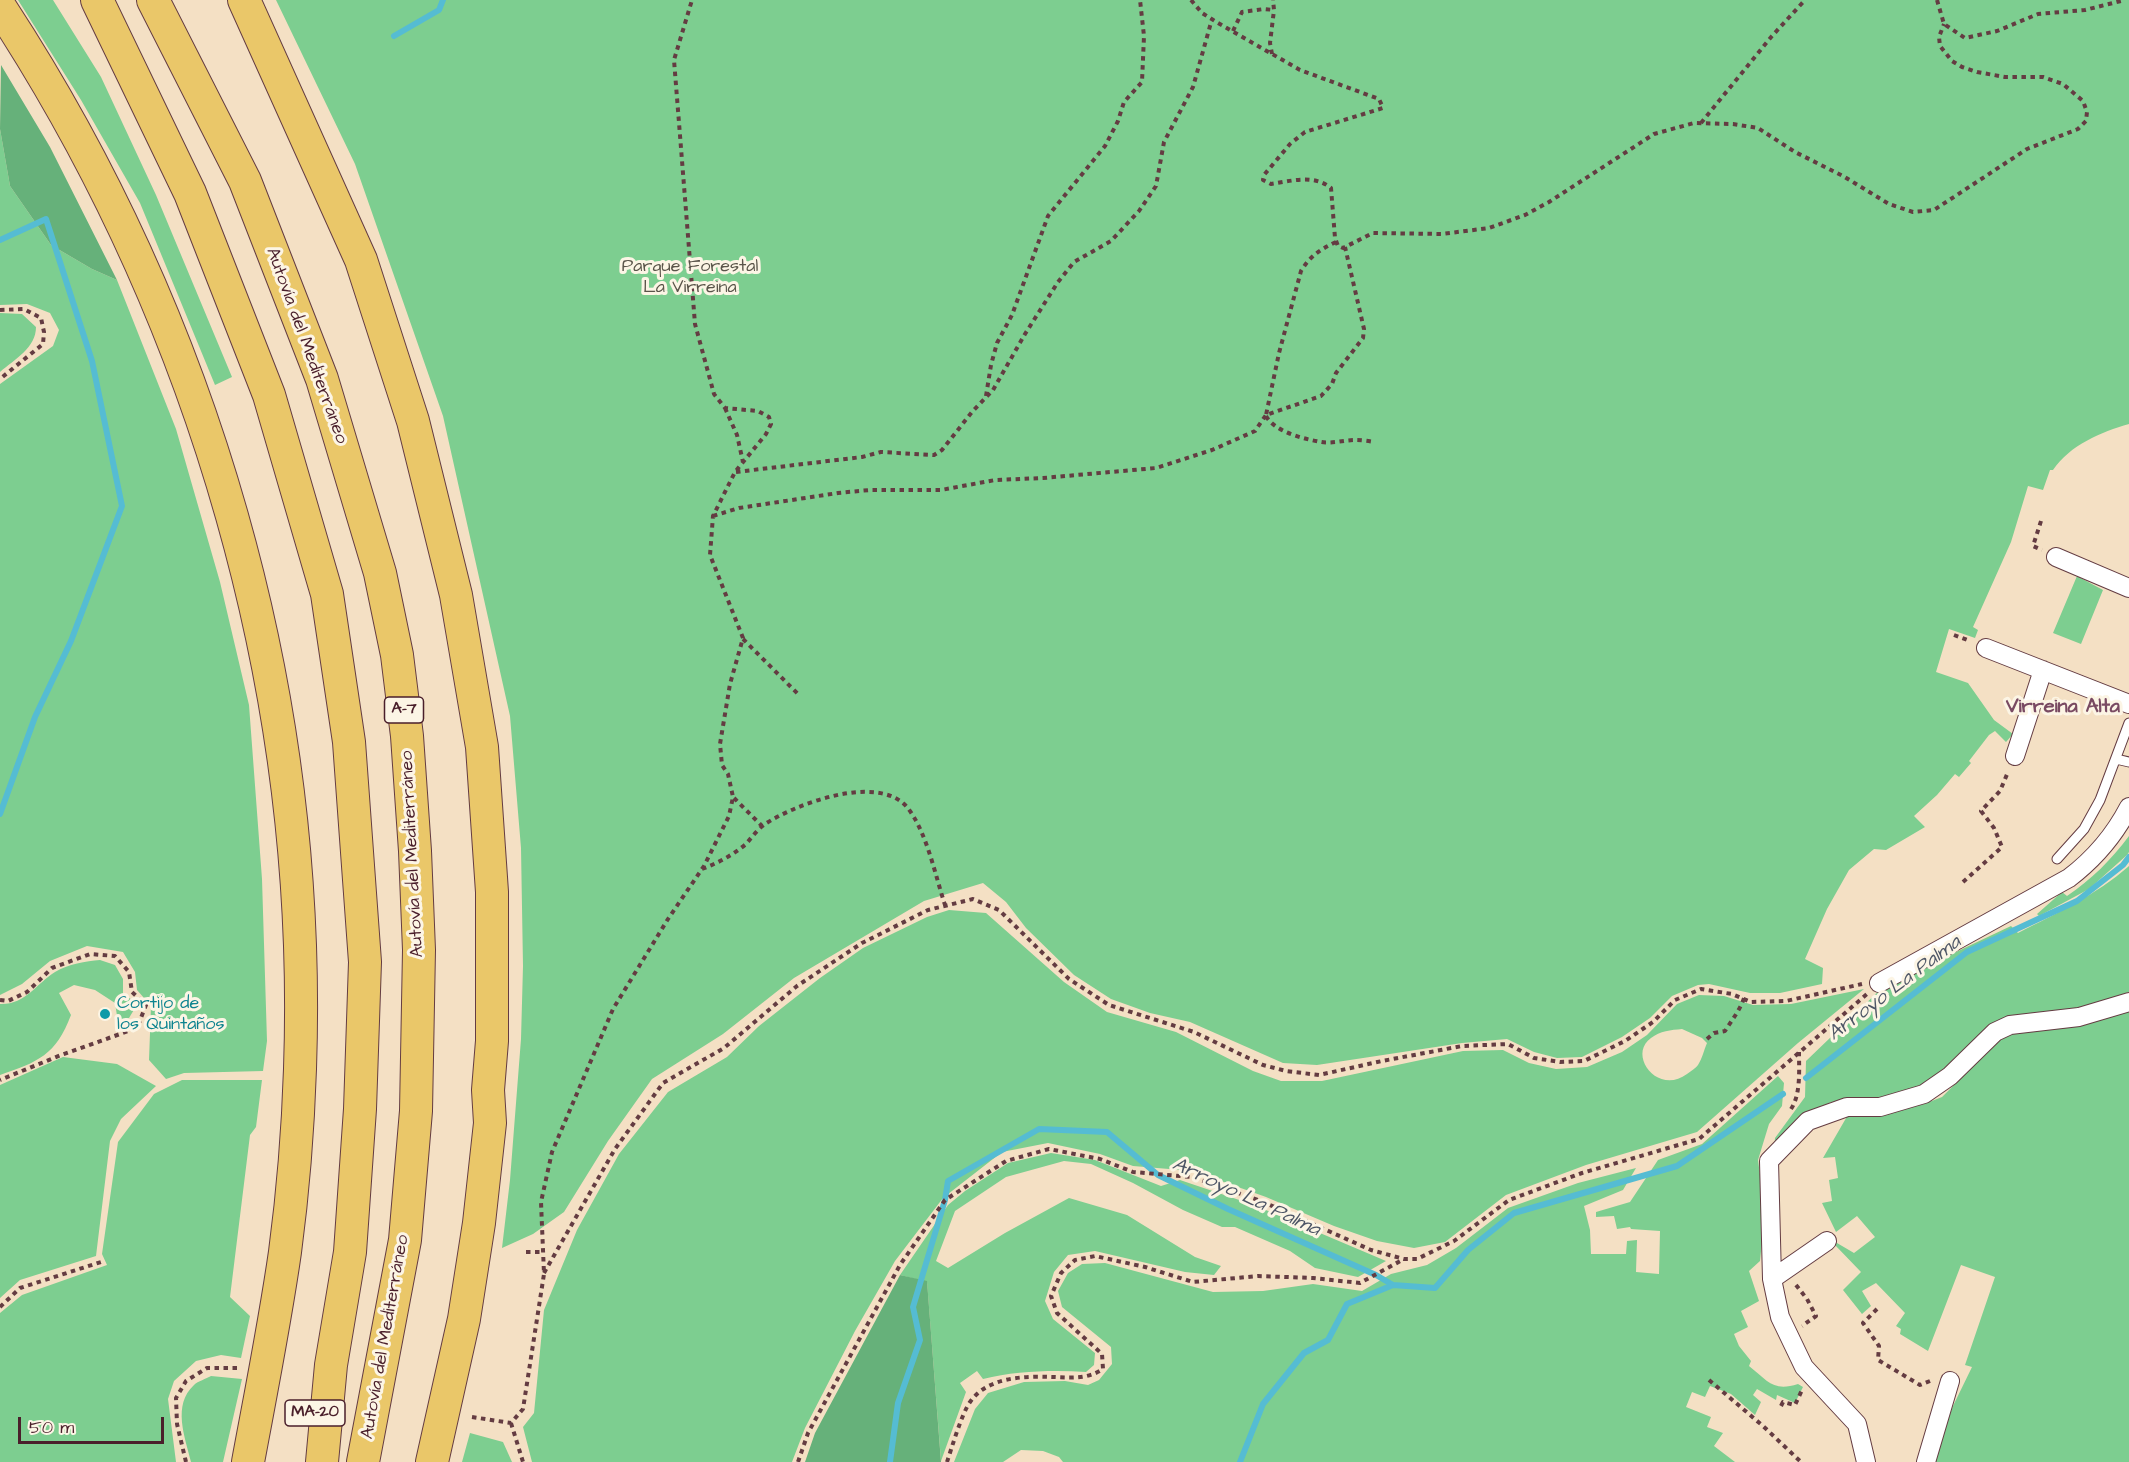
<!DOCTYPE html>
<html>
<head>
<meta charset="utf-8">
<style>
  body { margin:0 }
  #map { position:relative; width:2129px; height:1462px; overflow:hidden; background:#f4e0c4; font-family:"Architects Daughter",sans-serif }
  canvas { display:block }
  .scale { position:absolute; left:18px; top:1417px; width:146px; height:27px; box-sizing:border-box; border:3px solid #4a1f2b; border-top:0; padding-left:8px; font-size:18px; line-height:21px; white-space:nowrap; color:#4a1f2b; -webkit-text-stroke:4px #fcf5e5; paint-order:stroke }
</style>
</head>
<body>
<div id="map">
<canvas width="2129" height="1462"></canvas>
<div class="scale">50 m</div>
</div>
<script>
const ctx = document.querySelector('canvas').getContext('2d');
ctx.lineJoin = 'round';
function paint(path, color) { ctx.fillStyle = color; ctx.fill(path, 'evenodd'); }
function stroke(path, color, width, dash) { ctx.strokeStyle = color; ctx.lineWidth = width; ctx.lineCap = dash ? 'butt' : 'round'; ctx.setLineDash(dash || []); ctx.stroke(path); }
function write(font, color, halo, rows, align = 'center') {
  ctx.font = font + ' "Architects Daughter",sans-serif'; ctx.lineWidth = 6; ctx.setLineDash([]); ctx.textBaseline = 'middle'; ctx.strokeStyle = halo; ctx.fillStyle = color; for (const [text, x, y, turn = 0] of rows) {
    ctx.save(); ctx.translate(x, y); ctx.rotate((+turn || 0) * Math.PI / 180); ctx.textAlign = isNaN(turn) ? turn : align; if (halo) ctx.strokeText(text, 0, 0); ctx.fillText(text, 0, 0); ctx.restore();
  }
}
const green = new Path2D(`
  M18 0H53L101 77 156 195 232 377 215 385 140 203 81 100Z
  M276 0H2129V424C2101 432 2070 445 2053 470H2050L2043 490 2028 486 2011 542 1973 627 1978 630 1975 638 1949 629 1936 672 1968 683 1994 720 2013 734 2006 742 1995 731 1989 735 1969 761 1971 763 1959 777 1955 774 1937 795 1914 816 1925 827 1886 850 1874 849 1849 870 1827 909 1805 959 1823 968 1822 984 1780 993H1750L1709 984 1698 985 1672 996 1650 1018 1622 1037 1582 1057 1557 1058 1534 1052 1507 1039 1462 1043 1317 1065 1283 1063 1190 1022 1150 1013 1111 999 1074 975 1026 928 1006 902 983 883 924 901 794 978 723 1034 652 1079 608 1141 564 1212 533 1234 502 1248 510 1180 521 1039 523 966 521 848 510 716 443 416 355 164Z
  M0 129 10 186 51 245 92 269 117 280 176 429 220 582 249 705 262 879 267 1041 263 1071 184 1073 166 1079 149 1060 151 1006 137 990 135 972 123 952 87 946 50 961 22 984 0 995V384L53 346 59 330 50 313 27 304 0 305Z
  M0 313 22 314 36 327C36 348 15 359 0 372Z
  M2077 576 2103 590 2081 644 2053 633Z
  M2129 836V852L2127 855 2089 889 2039 916 2037 914 2062 892 2067 896C2091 880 2112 859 2129 836Z
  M2129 866V992L2077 1010 2044 1014 1921 1087 1877 1098 1831 1102 1804 1117 1774 1151 1775 1138 1805 1097 1806 1061 1884 986 2011 926 2018 933C2057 913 2096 895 2129 866Z
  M949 910 986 913 1064 982 1107 1012 1176 1032 1253 1071 1281 1081H1322L1463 1051 1503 1050 1529 1063 1556 1069 1587 1067 1622 1052 1647 1035 1677 1004 1699 995 1724 996 1753 1005 1791 1004 1864 989 1798 1043 1697 1132 1586 1165 1506 1195 1445 1242 1414 1248 1377 1241 1334 1226 1266 1197 1193 1171 1133 1166 1100 1154 1048 1143 1002 1152 943 1198 895 1261 855 1331 805 1428 792 1462H532L523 1427 534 1413 544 1310 577 1230 619 1154 668 1092 727 1057 759 1026 820 978 863 948 927 917ZM1682 1029 1702 1038 1707 1043C1704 1050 1702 1059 1698 1065 1696 1068 1691 1071 1687 1074 1658 1096 1627 1055 1651 1038 1660 1031 1671 1030 1682 1029Z
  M100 960 115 965 123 979V993L132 1000 135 1008 129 1018 118 1022 115 1003 95 990 74 985 59 993 71 1015C56 1055 38 1062 0 1075V1004C25 1005 36 984 55 972 68 964 86 961 100 960Z
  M2129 1009V1462H1932L1953 1406 1972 1367 1965 1365 1995 1277 1961 1265 1928 1351 1900 1334 1901 1329 1896 1326 1905 1313 1876 1283 1862 1291 1871 1306 1862 1314 1843 1290 1861 1272 1834 1244 1837 1243 1854 1253 1875 1237 1857 1216 1836 1232 1822 1203 1832 1201 1829 1180 1838 1178 1835 1157 1823 1158 1849 1113 1884 1112 1924 1104 1942 1097 1956 1083 1984 1050 2004 1035Z
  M63 1057 117 1064 156 1086 121 1119 110 1141 96 1256 20 1280 0 1298V1085Z
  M1778 1076 1784 1083 1782 1106 1769 1124 1758 1160 1762 1189 1763 1232 1760 1261 1749 1271 1759 1301 1741 1311 1748 1327 1734 1334 1739 1346 1751 1361 1749 1366C1768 1381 1773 1392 1798 1384L1803 1387 1795 1403 1777 1395 1776 1400 1757 1389 1753 1395 1761 1402 1755 1415 1731 1394 1710 1386 1705 1397 1692 1392 1686 1407 1711 1417 1707 1427 1723 1433 1714 1446 1735 1462H1063L1059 1457 1043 1451 1021 1450 1003 1462H954L975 1409 988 1393 1024 1382 1065 1381 1088 1385 1099 1380 1112 1364 1111 1347 1062 1307 1058 1291 1068 1273 1082 1264 1105 1263 1213 1292 1263 1291 1313 1284 1362 1291 1391 1274 1427 1265 1456 1248 1508 1208 1578 1183 1636 1168 1623 1190 1584 1206 1590 1230 1591 1254H1626L1627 1241 1637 1240 1636 1272 1659 1274 1660 1231 1631 1229 1630 1227 1617 1229 1614 1216 1596 1217V1212L1630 1202 1658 1160 1702 1144Z
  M182 1080H262L256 1127 250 1135 230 1297 250 1316 241 1358 221 1355 196 1361 174 1381 168 1399 176 1462H0V1313L22 1295 107 1265 102 1254 118 1142 154 1094Z
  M1051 1153 1095 1160 1161 1186 1180 1180 1254 1205 1386 1261 1358 1277 1315 1268 1290 1251 1235 1227H1222L1183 1210 1133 1183 1091 1164 1064 1161 1006 1177 955 1211 936 1261 948 1268 1005 1233 1069 1198 1127 1215 1195 1257 1221 1266 1214 1275 1185 1272 1095 1251 1068 1255 1054 1272 1045 1301 1053 1319 1095 1353 1094 1365 1086 1372C1052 1370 1016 1371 983 1379L977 1371 960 1383 966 1392 941 1461 927 1282 900 1275 948 1205 965 1191 1008 1163Z
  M211 1376 242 1379 223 1462H191C185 1437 172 1405 194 1385 198 1381 206 1379 211 1376Z
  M470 1433 503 1442 512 1462H462Z`);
const forest = new Path2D(`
  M1 65 50 147 117 280 92 269 51 245 10 186 0 129Z
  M900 1275 927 1281 941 1462H805L815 1433Z`);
const stream = new Path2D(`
  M394 36 439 10 443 0
  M0 240 46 219 92 361 122 506 71 641 35 717 0 814
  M1806 1078 1967 952 2077 901 2123 865 2129 857
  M890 1462 898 1403 920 1340 913 1307 945 1200 948 1181 1039 1129 1107 1132 1158 1175 1228 1209 1376 1275 1393 1285 1435 1288 1468 1250 1514 1213 1677 1166 1783 1094
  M1240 1462 1263 1404 1304 1353 1328 1340 1347 1304 1393 1285`);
const path = new Path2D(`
  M1191 0 1202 13 1218 23 1300 70 1379 99 1383 108 1305 132 1290 144 1264 175 1263 180 1271 184C1291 181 1314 174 1331 188L1335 238 1338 246 1343 248 1373 233 1442 234 1489 228 1525 215 1549 202 1654 134 1694 123 1733 124 1758 128 1795 152 1843 176 1889 204 1913 212 1934 210 2027 149 2078 129 2086 121 2087 112 2083 101 2063 84 2043 77H2005L1977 72 1962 67 1952 61 1940 46 1939 37 1944 24
  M1937 0 1944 24 1965 38 1997 31 2038 14 2085 10 2125 0
  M1233 31 1242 12 1264 9 1274 10 1273 0
  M1272 54 1270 43 1274 10
  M1701 123 1772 36 1805 0
  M1336 242C1321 249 1310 256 1301 271L1279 353 1266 415 1321 396 1332 384 1336 373 1363 338 1364 329 1345 247
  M0 310 24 309 41 318 44 332 43 344 0 379
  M986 396 991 365 997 343 1012 315 1048 216 1105 146 1118 121 1124 102 1142 82 1144 36 1140 0
  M725 408 737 435 743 462
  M1266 416C1275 432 1304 439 1321 442 1332 444 1344 440 1355 440 1361 440 1368 441 1374 442
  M736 472 862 457 881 452 934 455 942 450 972 412 993 390 1025 334 1058 282 1074 262 1111 241 1139 211 1156 186 1164 142 1193 87 1212 19
  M713 516 739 508 838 493 870 490H941L995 480 1043 478 1156 468 1212 450 1255 431 1266 415
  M2041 521 2033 546 2042 550
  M1954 635 1970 641
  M743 639 798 694
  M734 798 762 826
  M702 869C718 863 733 855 746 844 752 837 758 829 765 824 796 804 877 773 907 807 927 832 935 875 945 905
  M1963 882 2002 847 1994 828 1981 811 2000 791 2008 772
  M0 1000 8 1001 27 992 52 968 90 954 115 956 129 972 132 992 146 1005 137 1028 61 1055 0 1080
  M1707 1039 1714 1033 1725 1031C1732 1020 1740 1010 1744 998
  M1791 1109C1801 1094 1799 1070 1799 1052
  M526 1252H543
  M544 1273 615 1149 663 1083 724 1048 797 986 862 943 928 910 973 899 999 910 1069 979 1109 1005 1194 1032 1263 1065 1286 1071 1319 1075 1382 1061 1462 1046 1508 1044 1534 1058 1560 1062 1584 1061 1625 1041 1653 1022 1675 1000 1701 989 1732 994 1751 1002 1786 1001 1862 984
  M1796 1285 1807 1299 1816 1316 1802 1326
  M0 1307 20 1288 101 1262
  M1877 1309 1863 1323 1879 1346 1878 1360 1920 1385 1930 1381
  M1709 1380 1763 1426 1801 1462
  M1781 1406 1783 1402 1795 1405 1802 1390
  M472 1417 511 1423 523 1409 544 1274 541 1202 552 1152 613 1009 668 919 704 866 729 816 733 797 728 774 722 765 720 744 730 684 743 638 710 555 713 516 735 472 766 434 771 424 769 417 758 411 725 408 714 394 695 324 674 60 692 0
  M511 1423 523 1462
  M186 1462 177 1424 176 1398 186 1381 207 1368H238
  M798 1462 808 1433 900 1265 945 1200 1006 1161 1049 1149 1100 1159 1133 1172 1192 1177 1261 1201 1371 1250 1404 1259H1417L1454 1241 1509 1200 1582 1173 1699 1139 1867 994
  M947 1462C952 1447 962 1413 970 1402 988 1376 1026 1376 1054 1377 1072 1378 1088 1379 1103 1369L1102 1354 1057 1313 1051 1296 1061 1273 1075 1260 1095 1256 1145 1267 1193 1282 1258 1276 1313 1278 1360 1283 1404 1259`);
const service = new Path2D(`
  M2116 759 2129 762
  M2057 859 2084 829 2100 800 2129 723`);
const minor = new Path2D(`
  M2056 557 2129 588
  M1986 648 2129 704
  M2015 756 2043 670
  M1879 983 2069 878C2094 859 2115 834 2129 807
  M1772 1279 1827 1241
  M1866 1462 1857 1424 1804 1367 1780 1317 1772 1279 1769 1161 1808 1121 1847 1107H1880L1924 1094 1950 1076 1995 1032 2010 1025 2079 1017 2129 1002
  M1926 1462 1950 1381`);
const motorway = new Path2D(`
  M97 0 190 193 269 395 327 594 349 742 365 962 360 1109 350 1252 331 1365 322 1462
  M153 0 245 181 322 379 380 573 397 655 407 736 415 851 419 950 416 1111 405 1240 363 1462
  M244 0 361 260 413 421 456 595 482 747 492 892V1041L488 1090 490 1123 479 1223 464 1319 432 1462
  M0 7C205 320 313 695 300 1069 298 1130 293 1192 285 1252 275 1322 261 1392 248 1462`);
const markers = [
  [105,1014,6,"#0f9aa8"]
];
const shields = [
  [404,710,39],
  [315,1413,60]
];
const shieldNames = [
  ["A-7",404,710],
  ["MA-20",315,1413]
];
const parkNames = [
  ["Parque Forestal",690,267],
  ["La Virreina",690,288]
];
const streetNames = [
  ["Autovía del Mediterráneo",306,346,70],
  ["Autovía del Mediterráneo",413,854,-93],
  ["Autovía del Mediterráneo",386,1337,-80]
];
const cultureNames = [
  ["Cortijo de",117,1004],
  ["los Quintaños",117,1025]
];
const neighbourhoodNames = [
  ["Virreina Alta",2063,708]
];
const waterNames = [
  ["Arroyo La Palma",1895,989,-37],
  ["Arroyo La Palma",1246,1198,25]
];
paint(green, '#7dce90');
paint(forest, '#66b17a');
stroke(stream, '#55bcd3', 6);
stroke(service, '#643c42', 11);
stroke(minor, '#643c42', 20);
stroke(motorway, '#643c42', 34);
stroke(path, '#643c42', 4, [4.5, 4.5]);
stroke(service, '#fff', 9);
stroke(minor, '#fff', 18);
stroke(motorway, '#eac769', 32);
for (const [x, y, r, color] of markers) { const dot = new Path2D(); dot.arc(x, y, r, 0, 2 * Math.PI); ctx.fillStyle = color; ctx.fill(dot); stroke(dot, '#fcf5e5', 2); }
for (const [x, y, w] of shields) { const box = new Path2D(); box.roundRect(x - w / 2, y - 13, w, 26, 4.5); ctx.fillStyle = '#fcf5e5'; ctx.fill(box); stroke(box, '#4a1f2b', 1.5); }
write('bold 16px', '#4a1f2b', null, shieldNames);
write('18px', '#595449', '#fcf5e5', parkNames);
write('18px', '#4a1f2b', '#fcf5e5', streetNames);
write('18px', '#0d838f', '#fcf5e5', cultureNames, 'left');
write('bold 20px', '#794a62', '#fcf5e5', neighbourhoodNames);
write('italic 20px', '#4e5666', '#fcf5e5', waterNames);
</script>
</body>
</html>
